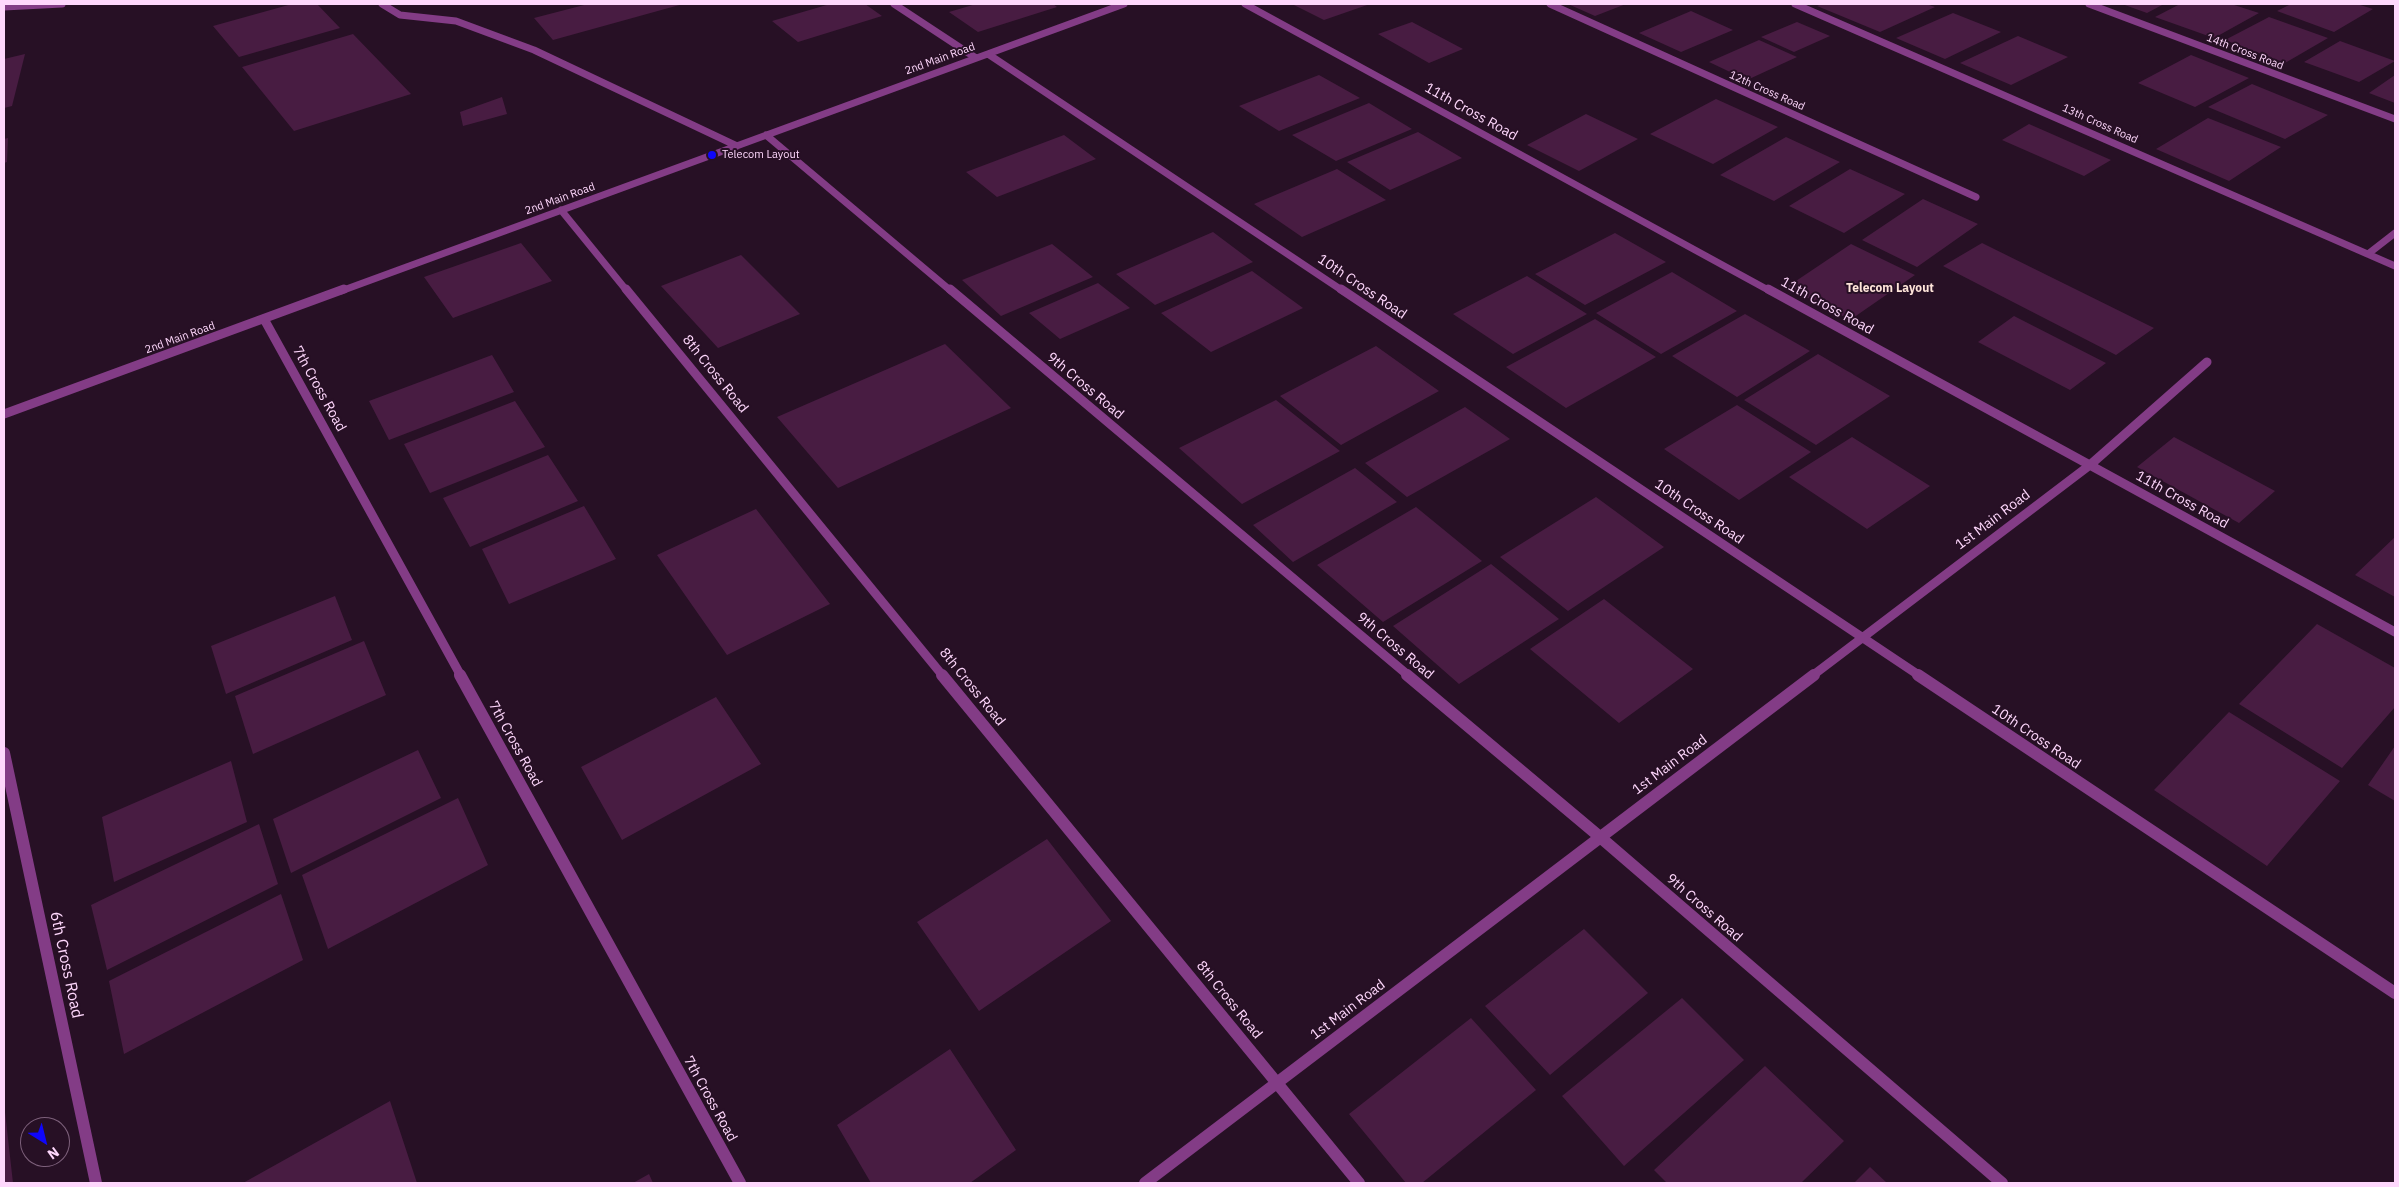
<!DOCTYPE html>
<html>
<head>
<meta charset="utf-8">
<style>
  body { margin:0 }
  #map { position:relative; width:2399px; height:1187px; overflow:hidden; background:#271025; font-family:"IBM Plex Sans",sans-serif }
  canvas { display:block }
  .frame { position:absolute; inset:0; border:5px solid #fed7fc; pointer-events:none }
  .north { position:absolute; left:20px; top:1117px; width:50px; height:50px; box-sizing:border-box; background:#271025; border:1px solid #7d607b; border-radius:50%; rotate:144deg; font-size:14px; font-weight:700; line-height:20px; text-align:center; color:#fed7fc }
  .north::after { content:''; display:block; margin:auto; width:18px; height:22px; background:#0f06fb; clip-path:polygon(50% 0,100% 100%,50% 72%,0 100%) }
</style>
</head>
<body>
<div id="map">
<canvas width="2399" height="1187"></canvas>
<div class="frame"></div>
<div class="north">N</div>
</div>
<script>
const ctx = document.querySelector('canvas').getContext('2d');
ctx.lineJoin = 'round';
function paint(path, color) { ctx.fillStyle = color; ctx.fill(path, 'evenodd'); }
function stroke(path, color, width, dash) { ctx.strokeStyle = color; ctx.lineWidth = width; ctx.lineCap = dash ? 'butt' : 'round'; ctx.setLineDash(dash || []); ctx.stroke(path); }
function write(font, color, halo, rows, align = 'center') {
  ctx.font = font + ' "IBM Plex Sans",sans-serif'; ctx.lineWidth = 4; ctx.setLineDash([]); ctx.textBaseline = 'middle'; ctx.strokeStyle = halo; ctx.fillStyle = color; for (const [text, x, y, turn = 0] of rows) {
    ctx.save(); ctx.translate(x, y); ctx.rotate((+turn || 0) * Math.PI / 180); ctx.textAlign = isNaN(turn) ? turn : align; if (halo) ctx.strokeText(text, 0, 0); ctx.fillText(text, 0, 0); ctx.restore();
  }
}
const building = new Path2D(`
  M292 4H317L340 28 239 57 213 26Z
  M588 4H683L553 40 534 18Z
  M830 4H865L882 16 798 42 772 21Z
  M976 4H1053L1057 7 978 32 949 12Z
  M1292 4H1370L1324 20Z
  M1568 4H1626L1595 16Z
  M1822 4H1926L1935 7 1880 32 1817 6Z
  M2122 4H2164L2147 13Z
  M2180 4H2231L2259 13 2214 38 2155 17Z
  M2291 4H2357L2373 9 2334 32 2277 11Z
  M1691 11 1733 30 1681 52 1639 33Z
  M1953 13 2001 32 1945 59 1896 38Z
  M2269 17 2328 38 2285 63 2225 40Z
  M1412 22 1463 49 1429 63 1378 34Z
  M1797 22 1830 36 1794 52 1761 37Z
  M353 34 411 94 294 131 242 67Z
  M2018 36 2068 57 2011 85 1960 63Z
  M1759 40 1797 57 1747 80 1709 62Z
  M2340 41 2395 61 2359 82 2304 62Z
  M25 54 12 106 4 108V59Z
  M2191 55 2249 78 2195 107 2138 83Z
  M1319 75 1360 98 1279 131 1239 106Z
  M2395 75V103L2369 93Z
  M2252 84 2328 115 2285 139 2208 107Z
  M502 97 507 114 463 126 460 112Z
  M1716 99 1778 127 1713 164 1650 134Z
  M1369 103 1412 129 1336 161 1292 135Z
  M1586 114 1638 139 1579 171 1527 145Z
  M2208 118 2281 147 2229 181 2156 149Z
  M2029 124 2111 160 2084 176 2002 140Z
  M1418 132 1462 158 1390 190 1347 162Z
  M1064 135 1096 159 997 197 966 172Z
  M1786 137 1840 162 1774 201 1720 175Z
  M8 138 7 162 4 163V139Z
  M1337 169 1386 200 1302 237 1254 204Z
  M1850 169 1905 194 1844 233 1789 206Z
  M1923 199 1978 224 1917 267 1862 240Z
  M1213 232 1253 262 1155 305 1116 274Z
  M1615 233 1666 262 1585 305 1535 274Z
  M521 243 552 281 453 318 424 277Z
  M1982 243 2154 328 2116 355 1943 266Z
  M1052 244 1093 277 1001 316 962 280Z
  M1851 244 1915 275 1850 320 1787 287Z
  M741 255 800 314 718 348 661 286Z
  M1252 271 1303 308 1211 352 1161 313Z
  M1672 272 1737 311 1661 354 1596 313Z
  M1527 276 1587 314 1513 354 1453 314Z
  M1098 283 1130 308 1060 339 1029 313Z
  M1745 314 1810 351 1737 397 1672 356Z
  M2014 316 2106 363 2070 390 1978 342Z
  M1595 319 1656 357 1566 408 1506 367Z
  M945 344 1011 408 838 488 777 417Z
  M1376 346 1439 391 1341 445 1280 396Z
  M1818 354 1890 396 1816 445 1744 400Z
  M492 355 514 392 389 440 369 401Z
  M1276 400 1340 451 1242 504 1179 448Z
  M515 401 545 447 430 493 404 444Z
  M1737 405 1811 452 1739 500 1664 449Z
  M1465 407 1510 439 1407 497 1365 463Z
  M1852 437 1930 486 1867 529 1789 477Z
  M2174 437 2275 491 2239 523 2137 467Z
  M548 455 578 501 470 547 443 498Z
  M1355 468 1397 502 1293 562 1253 525Z
  M1596 497 1664 547 1568 611 1500 557Z
  M584 506 616 559 509 604 482 549Z
  M1416 507 1482 561 1383 622 1317 565Z
  M756 509 830 604 727 655 657 555Z
  M2395 537V597L2355 575Z
  M1491 564 1559 619 1459 684 1393 626Z
  M335 596 352 640 226 694 211 646Z
  M1604 599 1693 669 1619 723 1530 649Z
  M2317 624 2395 668V707L2342 768 2239 704Z
  M364 641 386 695 253 754 235 696Z
  M716 697 761 764 622 840 581 767Z
  M2229 712 2340 781 2267 866 2154 790Z
  M2395 746V801L2368 785Z
  M418 750 441 798 291 873 273 819Z
  M231 761 247 822 114 882 102 817Z
  M458 798 488 865 328 949 302 875Z
  M259 824 278 884 107 970 91 905Z
  M1047 839 1111 921 979 1011 917 922Z
  M281 894 303 960 124 1054 109 981Z
  M1584 929 1648 993 1550 1075 1485 1006Z
  M1682 998 1744 1060 1624 1166 1562 1096Z
  M1471 1018 1536 1090 1422 1183H1406L1349 1114Z
  M950 1049 1016 1150 970 1183H871L837 1125Z
  M1765 1066 1844 1141 1801 1183H1667L1654 1170Z
  M390 1101 417 1183H243Z
  M5 1112 13 1183H4Z
  M1870 1167 1887 1183H1854Z
  M649 1174 653 1183H633Z`);
const streetFar2 = new Path2D(`
  M382 4 400 15 456 21 534 50 737 146
  M894 4 976 58
  M1245 4 1770 291
  M1550 4 1976 197
  M1795 4 2395 266
  M2089 4 2395 119
  M4 7 62 4
  M988 54 1343 291
  M766 135 951 291
  M561 210 627 291
  M2368 254 2395 233
  M341 291 1124 4`);
const streetFar1 = new Path2D(`
  M626 289 943 676
  M950 289 1409 676
  M1341 289 1920 676
  M1768 289 2395 632
  M264 319 461 676
  M4 414 344 289
  M1812 676 2090 465 2207 362`);
const street = new Path2D(`
  M460 675 740 1183
  M942 675 1359 1183
  M1407 675 1600 837 2002 1183
  M1918 675 2395 993
  M4 753 96 1183
  M1145 1183 1814 675`);
const markers = [
  [712,155,5,"#0f06fb"]
];
const farStreetnames = [
  ["14th Cross Road",2245,52,21],
  ["2nd Main Road",940,59,-20],
  ["12th Cross Road",1767,91,24],
  ["13th Cross Road",2100,124,24],
  ["2nd Main Road",560,199,-20],
  ["2nd Main Road",180,338,-20]
];
const farPoinames = [
  ["Telecom Layout",722,155]
];
const farNeighbourhoodnames = [
  ["Telecom Layout",1890,289]
];
const streetNames = [
  ["11th Cross Road",1471,112,29],
  ["10th Cross Road",1362,287,34],
  ["11th Cross Road",1827,306,29],
  ["8th Cross Road",715,374,51],
  ["9th Cross Road",1085,386,40],
  ["7th Cross Road",319,389,61],
  ["11th Cross Road",2182,500,29],
  ["10th Cross Road",1699,512,34],
  ["1st Main Road",1993,520,-37],
  ["9th Cross Road",1395,646,40],
  ["8th Cross Road",972,687,51],
  ["10th Cross Road",2036,737,34],
  ["7th Cross Road",515,744,61],
  ["1st Main Road",1670,765,-37],
  ["9th Cross Road",1704,908,41],
  ["8th Cross Road",1229,1000,51],
  ["1st Main Road",1348,1010,-37],
  ["7th Cross Road",710,1099,61]
];
const nearStreetnames = [
  ["6th Cross Road",66,965,78]
];
paint(building, '#481c42');
stroke(streetFar2, '#833c86', 7);
stroke(streetFar1, '#833c86', 9);
stroke(street, '#833c86', 12);
for (const [x, y, r, color] of markers) { const dot = new Path2D(); dot.arc(x, y, r, 0, 2 * Math.PI); ctx.fillStyle = color; ctx.fill(dot); stroke(dot, '#271025', 2); }
write('11px', '#fed7fc', '#271025', farStreetnames);
write('11px', '#fed7fc', '#271025', farPoinames, 'left');
write('bold 12px', '#fee4d9', '#271025', farNeighbourhoodnames);
write('14px', '#fed7fc', '#271025', streetNames);
write('16px', '#fed7fc', '#271025', nearStreetnames);
</script>
</body>
</html>
